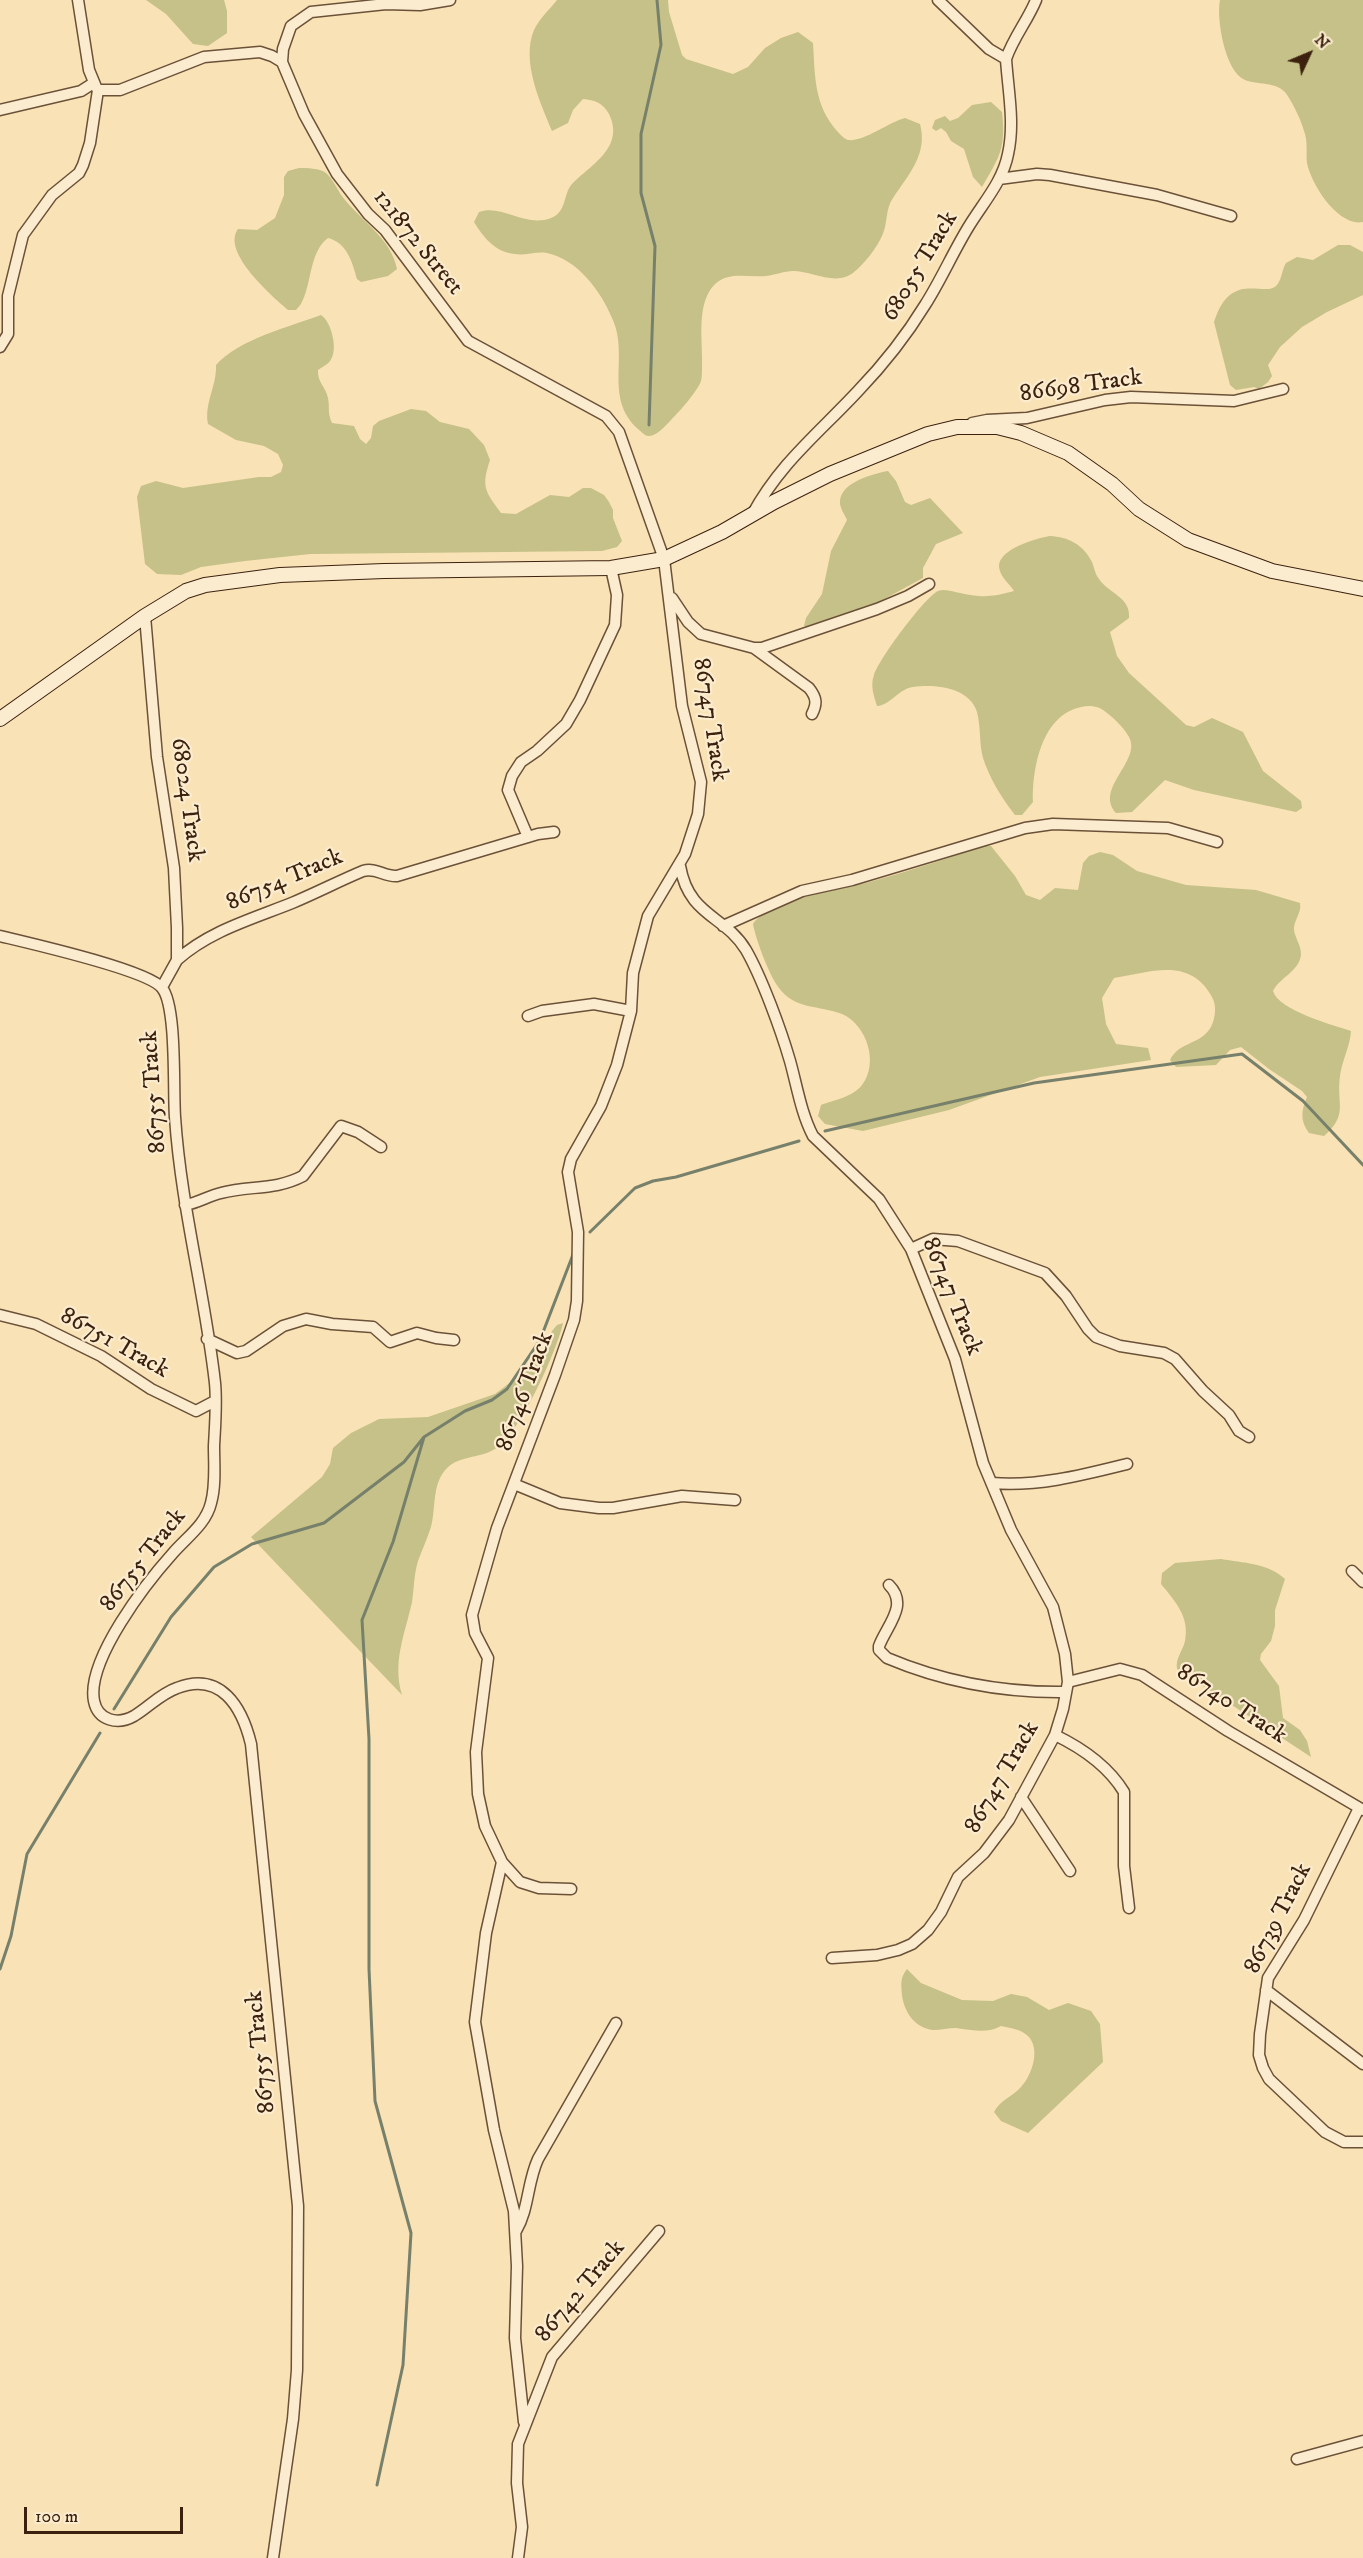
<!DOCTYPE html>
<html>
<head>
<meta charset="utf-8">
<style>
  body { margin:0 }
  #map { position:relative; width:1363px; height:2558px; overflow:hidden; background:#f9e2b5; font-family:"IM FELL DW Pica",serif }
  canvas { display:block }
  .north { position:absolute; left:1279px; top:24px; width:60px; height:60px; -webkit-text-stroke:4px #fbeccf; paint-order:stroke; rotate:46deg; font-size:16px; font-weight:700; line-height:24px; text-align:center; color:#3c210f }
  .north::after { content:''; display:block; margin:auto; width:21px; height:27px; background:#3c210f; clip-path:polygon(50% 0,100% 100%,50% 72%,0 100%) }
  .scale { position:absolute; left:24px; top:2507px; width:159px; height:27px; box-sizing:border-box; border:3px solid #3c210f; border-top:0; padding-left:8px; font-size:18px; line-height:21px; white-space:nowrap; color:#3c210f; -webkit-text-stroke:4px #fbeccf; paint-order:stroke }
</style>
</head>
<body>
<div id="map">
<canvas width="1363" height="2558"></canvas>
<div class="north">N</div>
<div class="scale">100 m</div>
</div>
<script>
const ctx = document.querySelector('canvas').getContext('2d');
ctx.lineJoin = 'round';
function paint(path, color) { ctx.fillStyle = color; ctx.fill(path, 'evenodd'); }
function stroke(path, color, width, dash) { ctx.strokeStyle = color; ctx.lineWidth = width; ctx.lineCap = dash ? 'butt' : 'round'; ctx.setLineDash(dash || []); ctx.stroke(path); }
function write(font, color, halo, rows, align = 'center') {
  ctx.font = font + ' "IM FELL DW Pica",serif'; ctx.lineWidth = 4.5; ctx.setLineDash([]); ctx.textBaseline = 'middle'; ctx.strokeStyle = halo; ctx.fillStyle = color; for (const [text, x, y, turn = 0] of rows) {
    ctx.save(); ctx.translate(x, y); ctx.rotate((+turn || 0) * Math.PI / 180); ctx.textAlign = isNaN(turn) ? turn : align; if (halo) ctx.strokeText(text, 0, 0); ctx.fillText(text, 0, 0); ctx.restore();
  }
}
const green = new Path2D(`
  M146 0H224L227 11V33L208 46 193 44 166 14Z
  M557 0H668L669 12 682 55 686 59 733 74 748 67 765 48 781 38 798 32 813 43C815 76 814 105 837 131 840 134 844 139 848 140 864 142 889 122 905 118L920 124C928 154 909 174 893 198 885 209 888 224 882 236 876 249 864 264 854 272 836 287 813 271 793 271 784 271 775 275 766 276 744 278 723 269 709 292 697 313 703 344 702 367 702 371 702 377 701 381 697 392 679 412 671 420 665 426 657 436 649 436 644 436 641 431 638 429 603 397 630 356 612 318 601 291 577 259 547 253 536 251 525 256 515 254 495 252 484 238 474 222L479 212C502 204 525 228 551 218 567 212 563 194 572 184 592 164 625 147 609 114 603 103 595 100 583 99L573 110 568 123 552 131C540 102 521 61 534 30 539 19 550 9 557 0Z
  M1220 0H1363V222C1338 227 1311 184 1307 163 1306 153 1308 141 1304 131 1301 120 1295 108 1289 98 1280 80 1260 86 1245 80 1225 72 1216 18 1220 0Z
  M991 102 1002 112C1006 148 1000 156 982 187L973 177 964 149 951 141 946 132 941 128 936 131 932 128 935 120 945 116 950 121 958 118 972 105Z
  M299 168C307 168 319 168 326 173 334 180 338 192 345 200 364 223 391 239 397 269L388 276 361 282 357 279C352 261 347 243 328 238 309 252 312 284 301 304L296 310H288C271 295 221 252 238 229L257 230 275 218 284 195V177L288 171Z
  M1338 245H1350L1363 252V295L1327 312 1302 327 1280 347 1268 365 1272 376 1268 382 1259 389 1254 387 1236 390 1230 385 1214 322C1231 268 1265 299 1277 285 1282 279 1282 269 1286 263L1297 257 1313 260Z
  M321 315C331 321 339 350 330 361 328 364 322 367 318 370 317 382 326 387 328 398 330 408 327 412 332 423L354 426 360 439 366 444 371 438 373 426 379 421 411 409 426 411 440 422 469 429 484 445 490 460C481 487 485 491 501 513L516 514 550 495 569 497 583 488H591L604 495 609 502 613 510V518L622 541 617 547 602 551 310 554 245 561 201 567 181 575 157 574 145 564 137 497 141 486 156 481 183 488 259 477H271L281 472 283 465 278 454 264 446 236 440 208 424C204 403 217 386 216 365 239 339 289 327 321 315Z
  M888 471 896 481 905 502 911 505 930 498 963 533 936 544 923 568V578L877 603 808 628 804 626 806 618 822 594 831 551 847 520C845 515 839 507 840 501 841 482 873 474 888 471Z
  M1050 536C1068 537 1083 544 1092 562 1094 567 1095 574 1099 579 1108 593 1131 597 1129 618L1110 632 1117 656 1129 673 1186 725 1194 727 1212 718 1243 732 1263 771 1301 801 1302 808 1296 812 1194 790 1165 780 1132 812 1116 813C1094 788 1142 761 1129 737 1125 729 1114 718 1107 713 1099 706 1091 705 1081 707 1042 715 1032 768 1033 802L1022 815H1015C1001 797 990 779 983 758 979 743 981 727 977 712 969 687 935 684 913 687 898 689 891 705 877 706 874 696 870 686 874 675 879 659 924 598 938 591 945 588 954 592 960 593 984 598 991 597 1014 591 1010 584 1000 577 999 567 998 549 1037 538 1050 536Z
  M984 846H991L1015 876 1026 895 1040 900 1055 888 1078 890 1083 863 1089 856 1100 852 1113 855 1137 871 1186 885 1256 890 1300 903C1302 913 1293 921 1294 930 1295 938 1301 945 1301 954 1300 971 1280 977 1273 991 1278 1010 1333 1025 1351 1031 1350 1047 1342 1060 1340 1076 1336 1104 1349 1114 1324 1136L1309 1133C1300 1121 1301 1111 1307 1097L1302 1091 1269 1069 1241 1047 1230 1050 1216 1065 1176 1067 1170 1060C1179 1042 1198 1045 1209 1030 1215 1022 1217 1007 1213 999 1191 956 1152 972 1114 978L1102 998 1106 1024 1116 1044 1148 1048 1151 1060 1040 1077 949 1110 863 1131 825 1124 818 1116 821 1105C834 1100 853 1097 862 1085 879 1063 867 1025 842 1014 819 1005 795 1010 779 988 769 975 756 940 753 924 772 897 842 890 873 881 910 871 947 858 984 846Z
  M563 1323C557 1351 519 1435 495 1449 475 1461 453 1453 440 1478 433 1492 435 1512 431 1527 427 1539 422 1550 418 1561 414 1574 414 1589 412 1602 405 1634 392 1662 402 1695L251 1537 322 1477 330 1464 333 1448 351 1433 379 1419 428 1417 495 1394 533 1365 546 1345 552 1331 557 1325Z
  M1221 1559C1243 1563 1268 1563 1285 1579L1275 1610V1626L1271 1641 1261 1654 1260 1660 1279 1686 1283 1718 1300 1730 1307 1741 1311 1757 1177 1669C1175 1658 1183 1651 1185 1641 1190 1617 1175 1601 1161 1584L1162 1573 1175 1563Z
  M907 1969 921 1983 962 2000 993 2001 1011 1994 1027 1997 1049 2010 1068 2003 1091 2011 1100 2024 1103 2062 1028 2133 1001 2121 994 2112C1000 2100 1012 2097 1021 2087 1032 2075 1041 2049 1028 2036 1021 2029 1010 2028 1001 2026 987 2034 972 2030 956 2028 948 2028 941 2030 933 2030 915 2028 904 2012 902 1995 901 1984 900 1978 907 1969Z`);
const stream = new Path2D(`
  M649 425 655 246 641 193V134L661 45 657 0
  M825 1131 1034 1083 1242 1054 1303 1101 1363 1165
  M590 1232 635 1188 653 1181 676 1177 799 1141
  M114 1709 171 1617 214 1567 252 1544 324 1523 404 1462 424 1437 465 1411 492 1400 507 1389 540 1340 574 1252
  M0 1969 11 1936 27 1854 100 1733
  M377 2485 403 2365 411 2233 375 2101 369 1969V1739L362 1620 393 1542 424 1437`);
const street = new Path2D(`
  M78 0 89 70 96 87
  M938 0 989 49 1006 59
  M282 62 283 49 291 26 311 12 386 4 420 5 450 0
  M98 90H120L204 57 260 52 272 56 282 62 304 114 337 174 368 214 385 230 468 341 606 416 619 432 664 559 682 706 701 782 698 814 685 854 648 916 633 973 631 1011 617 1065 601 1106 571 1159 568 1172 578 1232 577 1301 574 1320 555 1375 497 1528 472 1615 475 1633 488 1658 476 1752 478 1794 485 1826 502 1862 520 1882 539 1888 571 1889
  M0 110 81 91 92 84
  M999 179 1037 174 1050 175 1157 195 1231 216
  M0 347 8 334V296L23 235 52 195 79 173 83 165 90 143 98 90
  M972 423 987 420 1027 418 1105 400 1131 397 1234 401 1283 389
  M752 515C781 462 818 434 858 391 883 365 906 336 925 305 941 280 953 252 969 226 983 203 1003 181 1008 154 1015 123 1008 90 1006 59 1013 38 1028 20 1036 0
  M672 598 688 622 701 634 754 648H762L877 609 908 596 929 584
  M145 616 157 757 174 868 177 928V960L162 987
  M754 648 809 688C817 698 817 704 812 714
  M528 837 508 790 512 776 521 762 537 751 566 724 580 700 615 625 617 595 611 568
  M680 866C689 917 725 915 746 950 762 978 781 1030 790 1061 797 1086 801 1113 813 1136L879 1199 911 1249 955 1359 983 1463 1011 1530 1053 1607 1065 1654 1068 1682 1063 1709 1055 1735 1009 1820 984 1853 958 1877 941 1912 928 1930 912 1944 898 1950 877 1955 832 1958
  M723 926 802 891 852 880 1025 828 1053 824 1168 828 1217 842
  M0 936C29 943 148 970 162 988 177 1006 173 1090 175 1117 181 1207 205 1294 215 1383 217 1404 215 1426 214 1446 214 1465 216 1485 211 1503 206 1524 187 1537 173 1553 147 1582 86 1660 94 1701 98 1721 118 1725 134 1716 149 1707 160 1694 177 1688 221 1671 242 1707 251 1744L298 2206 297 2370 293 2419 273 2558
  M177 960C209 931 252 919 292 903 316 893 339 881 363 871 376 867 384 877 397 876L538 834 554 832
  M528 1016 542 1011 594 1004 631 1011
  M185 1205C198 1203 208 1196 221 1193 250 1185 274 1191 303 1176L341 1126 358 1132 381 1147
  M911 1249 933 1239 958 1241 1045 1273 1066 1296 1088 1329 1096 1337 1120 1346 1164 1353 1175 1359 1203 1391 1229 1415 1239 1431 1249 1437
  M0 1315 36 1324 101 1356 151 1389 196 1411 215 1401
  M207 1339 237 1353 246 1351 283 1326 306 1319 332 1324 373 1327 390 1342 417 1333 436 1338 454 1340
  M992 1483C1037 1487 1083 1475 1127 1464
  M514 1484 560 1503 599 1508H613L682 1496 735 1500
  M1352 1571 1363 1582
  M889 1585C909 1605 887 1625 879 1646V1650L887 1658C944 1682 1004 1693 1066 1692
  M1068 1682 1120 1669 1142 1675 1228 1731 1363 1810
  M1055 1735C1082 1748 1108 1766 1124 1792V1866L1129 1908
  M1021 1797 1070 1871
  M1359 1808 1304 1920 1268 1978 1260 2034 1259 2055 1263 2068 1269 2079 1325 2132 1344 2142H1363
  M502 1862 486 1933 475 2022 494 2130 514 2211 517 2266 515 2338 524 2422
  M1266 1990 1363 2064
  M516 2231C529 2209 527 2183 538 2159L616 2023
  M1297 2459 1363 2441
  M518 2558 522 2527 517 2483 518 2444 552 2357 659 2231`);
const secondary = new Path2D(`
  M0 719 145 616 186 591 205 585 280 575 384 571 611 568 664 559 722 532 774 502 830 474 928 434 957 427H997L1021 433 1068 453 1112 484 1139 509 1188 540 1272 571 1363 589`);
const streetNames = [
  ["121872 Street",417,243,51],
  ["68055 Track",921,267,-59],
  ["86698 Track",1081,387,-8],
  ["86747 Track",709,720,81],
  ["68024 Track",186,800,82],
  ["86754 Track",285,881,-23],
  ["86755 Track",155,1092,-94],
  ["86747 Track",951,1297,68],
  ["86751 Track",114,1344,29],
  ["86746 Track",526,1392,-70],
  ["86755 Track",144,1561,-52],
  ["86740 Track",1231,1705,33],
  ["86747 Track",1003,1778,-60],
  ["86739 Track",1279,1919,-63],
  ["86755 Track",262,2052,-96],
  ["86742 Track",581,2292,-50]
];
paint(green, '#c5c188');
stroke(stream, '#77806b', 3);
stroke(street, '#6b5138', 13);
stroke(secondary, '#3c210f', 16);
stroke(street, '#fbeccf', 10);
stroke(secondary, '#fbeccf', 14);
write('24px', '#3c210f', '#fbeccf', streetNames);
</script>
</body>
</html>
